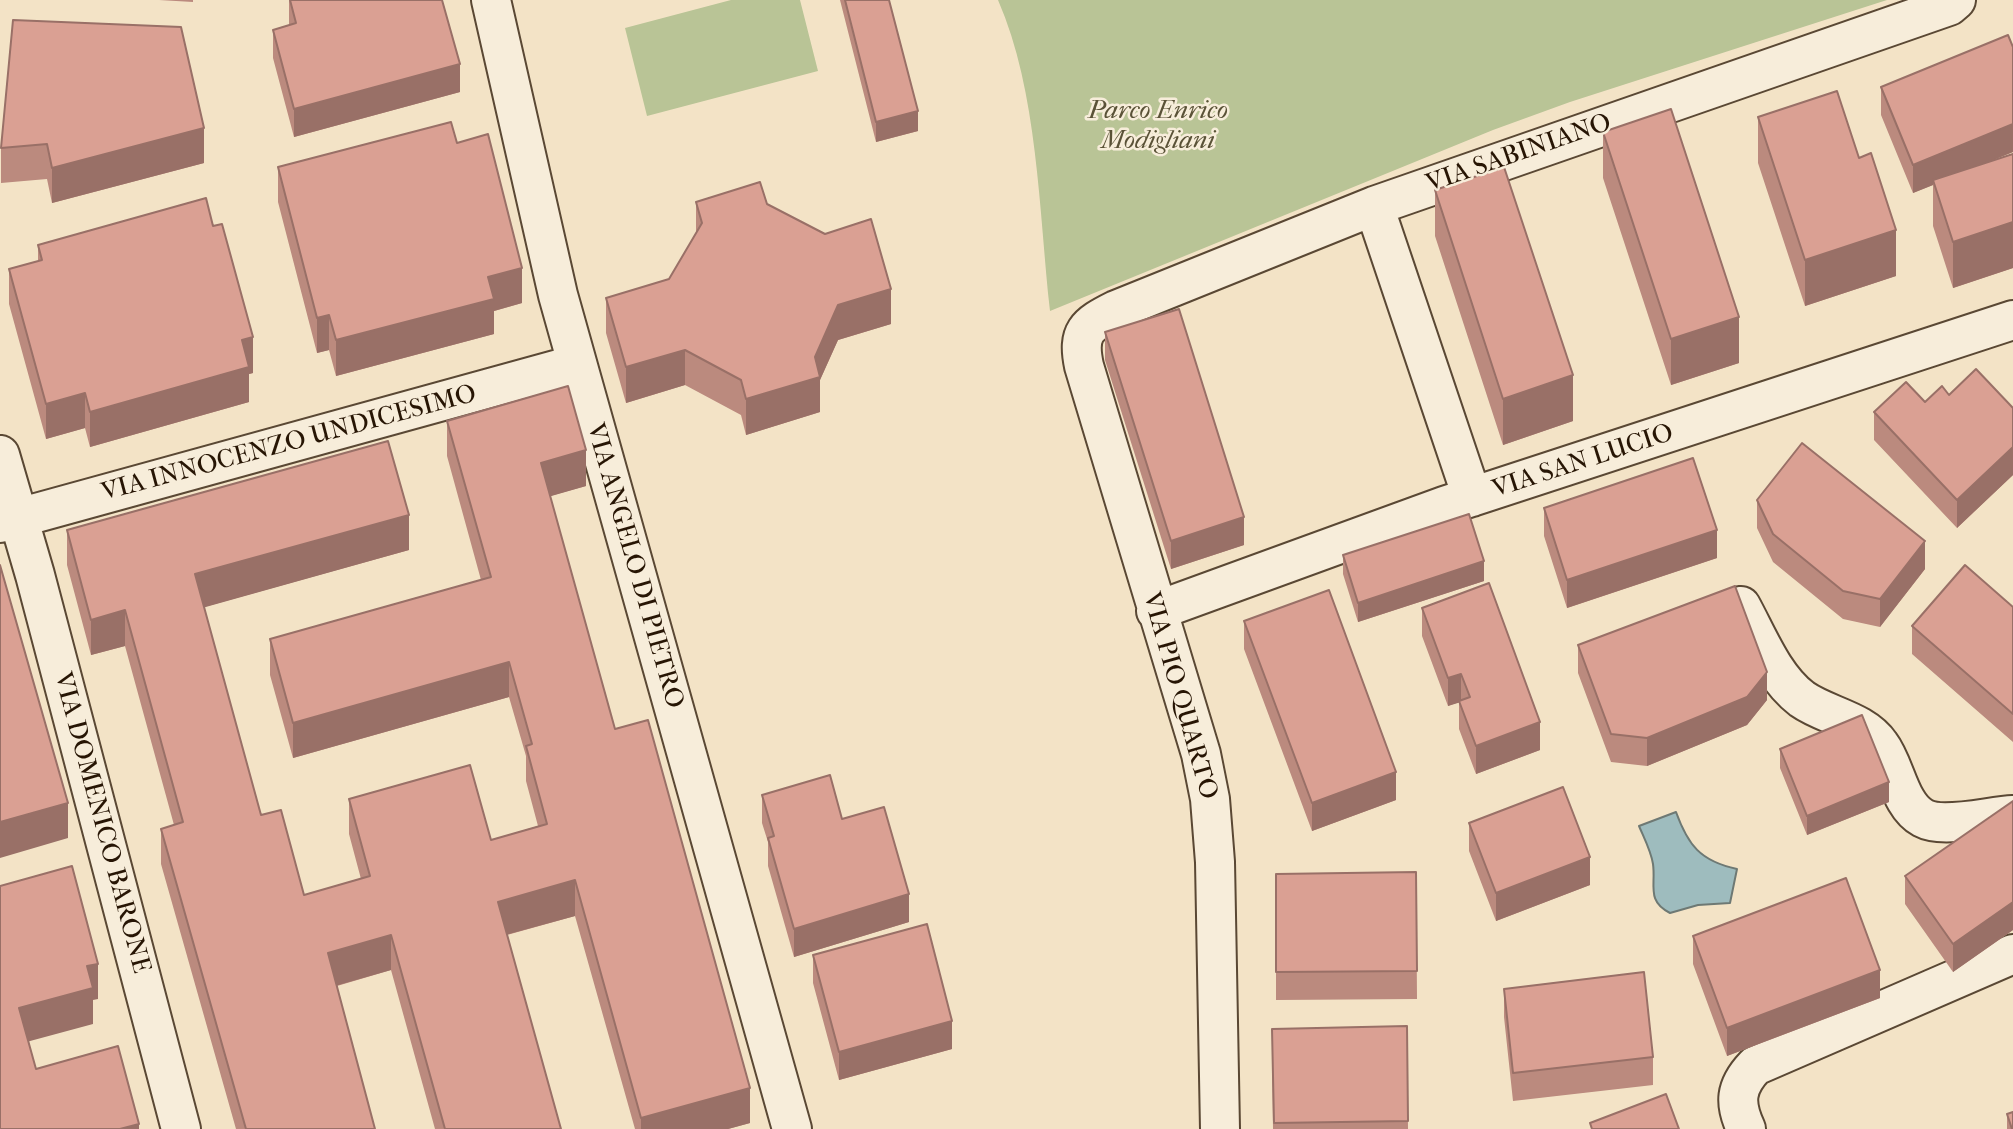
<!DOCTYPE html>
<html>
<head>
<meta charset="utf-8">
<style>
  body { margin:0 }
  canvas { display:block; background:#f3e3c6 }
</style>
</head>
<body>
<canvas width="2013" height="1129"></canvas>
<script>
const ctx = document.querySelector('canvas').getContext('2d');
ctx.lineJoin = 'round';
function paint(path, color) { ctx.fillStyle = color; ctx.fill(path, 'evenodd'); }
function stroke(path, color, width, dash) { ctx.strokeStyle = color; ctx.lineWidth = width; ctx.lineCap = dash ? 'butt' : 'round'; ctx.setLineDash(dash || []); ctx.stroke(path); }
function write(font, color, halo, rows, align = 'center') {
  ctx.font = font + ' "IM FELL French Canon",serif'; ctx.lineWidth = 5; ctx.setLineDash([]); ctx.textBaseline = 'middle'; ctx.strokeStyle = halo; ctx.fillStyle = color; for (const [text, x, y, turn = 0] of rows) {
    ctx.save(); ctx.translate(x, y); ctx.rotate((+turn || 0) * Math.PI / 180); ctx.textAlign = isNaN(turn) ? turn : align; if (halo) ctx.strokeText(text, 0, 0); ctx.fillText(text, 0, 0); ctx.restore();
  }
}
const green = new Path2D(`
  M731 0H800L818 71 647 116 625 28Z
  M998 0H1887L1570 102 1493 130 1050 311C1039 212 1038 91 998 0Z`);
const water = new Path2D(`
  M1676 812C1688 845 1700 861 1737 869L1730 903 1698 905 1670 913C1646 901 1656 885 1653 864 1651 851 1644 838 1639 826Z`);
const minor = new Path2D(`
  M491 0 558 295 792 1129
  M1374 206 1472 497
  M0 455 35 575 181 1129
  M0 523 577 364
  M1741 606C1758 637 1773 677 1802 699 1826 716 1863 720 1880 745 1896 766 1899 805 1923 818 1943 829 1989 816 2013 815
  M1156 611 1444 506 2013 320
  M1220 1129 1215 862 1210 799 1201 754 1084 366C1077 332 1086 325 1116 310L1374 206 1949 6 1956 0
  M1746 1129C1734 1103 1735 1087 1755 1066L2013 954`);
const wall = new Path2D(`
  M159 0H193V2Z
  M289 0H442L460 92 294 137 273 58V30L289 25Z
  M840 0H889L918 131 876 142Z
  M13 20 204 163 52 203 47 179 1 183V148Z
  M2013 47V152L1988 162 2013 154V268L1953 288 1933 226V185L1913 193 1881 115V87Z
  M1758 117 1896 276 1805 306 1758 163Z
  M1603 132 1739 363 1671 385 1603 178Z
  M278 167 522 303 494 311V334L336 376 329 350 317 353 278 202Z
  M1435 190 1573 421 1503 445 1435 236Z
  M696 202 767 204 891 324 838 340 820 380V412L746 435 741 415 685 385 626 403 606 333V298L669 279 696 234Z
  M38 245 253 373 249 374V402L90 447 85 428 46 439 9 304V269L38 261Z
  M1105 332 1244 545 1171 569 1105 360Z
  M1925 402 2013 408V475L1957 528 1874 440V412Z
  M447 421 586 486 550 496 615 729 750 1123 728 1129H635L575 916 507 935 561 1129H435L391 970 337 986 375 1129H236L161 864V829L174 825 125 646 91 655 67 565V530L409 550 204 607 261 815 304 895 361 879 349 834V799L491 840 538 826 526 781V756L509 697 293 758 270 675V639L481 580 447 456Z
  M1757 500 1925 569 1880 627 1843 619 1773 562 1757 528Z
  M1544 508 1717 558 1567 608 1544 536Z
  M1343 555 1484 581 1358 622 1343 574Z
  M2013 607V742L1912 654V626Z
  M1422 608 1540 750 1476 774 1459 729V702L1448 706 1422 636Z
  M1244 621 1396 800 1312 831 1244 649Z
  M1578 645 1767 700 1747 725 1647 766 1611 762 1578 673Z
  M1780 749 1889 802 1807 835 1780 768Z
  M762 795 842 819 909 922 794 957 768 866V842L762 823Z
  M2013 801V930L1953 972 1905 904V876Z
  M1469 823 1590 885 1496 921 1469 851Z
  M1416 872 1417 999 1276 1000V874Z
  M1693 936 1880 998 1727 1056 1693 964Z
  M813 955 952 1049 839 1080 813 983Z
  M1504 989 1653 1057V1085L1513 1101 1504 1017Z
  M1407 1026 1408 1129H1273L1272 1057Z
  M2007 1114 2013 1129H2007Z`);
const shadedWall = new Path2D(`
  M460 64V92L294 137V109Z
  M918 111V131L876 142V122Z
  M2013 124V152L1934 184 1933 180V185L1913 193V165Z
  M204 128V163L52 203V168Z
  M2013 222V268L1953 288V242Z
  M1896 230V276L1805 306V260Z
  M522 268V303L494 311V334L336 376V340L488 277Z
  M891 289V324L838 340 820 380V412L746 435V399L815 357 838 305Z
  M329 315V350L317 353V318Z
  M1739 317V363L1671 385V339Z
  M253 337V373L249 374V402L90 447V412L242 340Z
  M685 350V385L626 403V367Z
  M1573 375V421L1503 445V399Z
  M85 393V428L46 439V404Z
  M2013 447V475L1957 528V500Z
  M586 450V486L541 499V463Z
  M409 515V550L195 610V574Z
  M1244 517V545L1171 569V541Z
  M1717 530V558L1567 608V580Z
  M1925 541V569L1880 627V599Z
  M1484 561V581L1358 622V603Z
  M125 610V646L91 655V620Z
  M509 662V697L293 758V723Z
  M1767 672V700L1747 725 1647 766V738Z
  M1461 674V702L1448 706V678Z
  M1540 722V750L1476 774V746Z
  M1396 772V800L1312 831V803Z
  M1889 782V802L1807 835V816Z
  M68 803V838L0 858V822Z
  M1590 857V885L1496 921V893Z
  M575 880V916L498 937V902Z
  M909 894V922L794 957V929Z
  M2013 902V930L1953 972V944Z
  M391 935V970L328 988V953Z
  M98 964V999L93 1000V1024L19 1044V1008L87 966Z
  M1880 970V998L1727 1056V1028Z
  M952 1021V1049L839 1080V1052Z
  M750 1088V1123L728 1129H641V1118Z
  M139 1124V1129H120Z`);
const building = new Path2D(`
  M290 0H442L460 64 294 109 273 30 296 23Z
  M845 0H889L918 111 876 122Z
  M13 20 181 27 204 128 52 168 47 144 1 148Z
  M2008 35 2013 47V124L1913 165 1881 87Z
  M1837 91 1859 158 1871 153 1896 230 1805 260 1758 117Z
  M1671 109 1739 317 1671 339 1603 132Z
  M451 122 457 143 488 134 522 268 488 277 494 299 336 340 329 315 317 318 278 167Z
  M2013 154V222L1953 242 1933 180Z
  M1504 167 1573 375 1503 399 1435 190Z
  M760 182 767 204 825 234 871 219 891 289 838 305 815 357 820 377 746 399 741 380 685 350 626 367 606 298 669 279 702 223 696 202Z
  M206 198 213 226 222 224 253 337 242 340 249 367 90 412 85 393 46 404 9 269 42 260 38 245Z
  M1179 309 1244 517 1171 541 1105 332Z
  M1976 369 2013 408V447L1957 500 1874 412 1906 382 1925 402 1942 386 1949 395Z
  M568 386 586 450 541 463 615 729 648 720 750 1088 641 1118 575 880 498 902 561 1129H445L391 935 328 953 375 1129H246L161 829 183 822 125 610 91 620 67 530 388 441 409 515 195 574 261 815 281 810 304 895 370 876 349 799 470 765 491 840 547 824 526 746 532 744 509 662 293 723 270 639 491 577 447 421Z
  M1802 443 1925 541 1880 599 1843 591 1773 534 1757 500Z
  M1693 458 1717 530 1567 580 1544 508Z
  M1469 514 1484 561 1358 603 1343 555Z
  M0 565 68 803 0 822Z
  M1965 565 2013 607V714L1912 626Z
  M1489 583 1540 722 1476 746 1459 701 1470 697 1461 674 1448 678 1422 608Z
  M1735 586 1767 672 1747 697 1647 738 1611 734 1578 645Z
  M1329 590 1396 772 1312 803 1244 621Z
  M1862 715 1889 782 1807 816 1780 749Z
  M830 775 842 819 884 807 909 894 794 929 768 838 774 836 762 795Z
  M1563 787 1590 857 1496 893 1469 823Z
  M2013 801V902L1953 944 1905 876Z
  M72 866 98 964 87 966 93 988 19 1008 36 1069 118 1046 139 1124 120 1129H0V886Z
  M1416 872 1417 971 1276 972V874Z
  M1846 878 1880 970 1727 1028 1693 936Z
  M927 924 952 1021 839 1052 813 955Z
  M1644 972 1653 1057 1513 1073 1504 989Z
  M1407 1026 1408 1121 1274 1123 1272 1029Z
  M1666 1094 1679 1129H1592L1590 1123Z
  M2013 1112V1129H2012L2007 1114Z`);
const parkNames = [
  ["Parco Enrico",1158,112],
  ["Modigliani",1158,142]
];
const streetNames = [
  ["VIA SABINIANO",1519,154,-19],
  ["VIA INNOCENZO UNDICESIMO",289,444,-15],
  ["VIA SAN LUCIO",1583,462,-18],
  ["VIA ANGELO DI PIETRO",634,566,74],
  ["VIA PIO QUARTO",1179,696,74],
  ["VIA DOMENICO BARONE",101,823,75]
];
paint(green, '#b9c496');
paint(water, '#9ebcbe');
stroke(water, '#6e7974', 2);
stroke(minor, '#5a4834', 42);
stroke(minor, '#f7edda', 38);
paint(wall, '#bb8a7e');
paint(shadedWall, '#997067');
paint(building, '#daa093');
stroke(building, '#997067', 2);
write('italic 26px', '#5a5237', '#f7edda', parkNames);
write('26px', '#271504', '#f7edda', streetNames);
</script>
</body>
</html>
